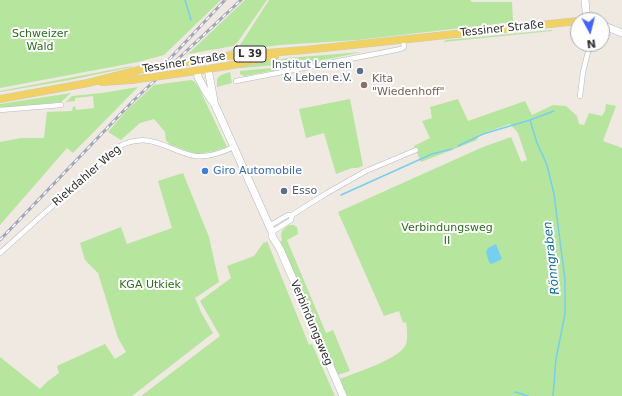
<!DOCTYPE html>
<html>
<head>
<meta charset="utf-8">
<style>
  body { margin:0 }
  #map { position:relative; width:622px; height:396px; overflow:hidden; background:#efe9e1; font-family:"DejaVu Sans",sans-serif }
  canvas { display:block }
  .north { position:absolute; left:570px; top:12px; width:40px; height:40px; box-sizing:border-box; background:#fff; border:1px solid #ababab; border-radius:50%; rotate:173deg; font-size:11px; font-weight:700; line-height:16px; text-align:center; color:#2e2e2e }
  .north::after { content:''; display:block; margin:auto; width:14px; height:18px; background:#4264fb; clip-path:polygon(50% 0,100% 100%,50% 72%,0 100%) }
</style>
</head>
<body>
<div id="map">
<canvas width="622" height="396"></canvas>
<div class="north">N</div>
</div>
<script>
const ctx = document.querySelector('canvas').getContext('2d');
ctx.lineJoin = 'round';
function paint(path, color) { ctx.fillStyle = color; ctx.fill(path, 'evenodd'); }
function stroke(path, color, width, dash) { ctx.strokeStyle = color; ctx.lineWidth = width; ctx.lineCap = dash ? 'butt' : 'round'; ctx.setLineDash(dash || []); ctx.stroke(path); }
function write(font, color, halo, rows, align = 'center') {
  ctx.font = font + ' "DejaVu Sans",sans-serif'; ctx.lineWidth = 4; ctx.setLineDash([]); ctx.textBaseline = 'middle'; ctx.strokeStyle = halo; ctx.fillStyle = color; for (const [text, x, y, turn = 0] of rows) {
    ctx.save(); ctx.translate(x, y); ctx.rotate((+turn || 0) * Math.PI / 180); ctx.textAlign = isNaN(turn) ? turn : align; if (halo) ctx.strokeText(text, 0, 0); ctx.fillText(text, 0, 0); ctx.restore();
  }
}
const green = new Path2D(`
  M0 0H221L164 55 138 62 0 88Z
  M245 0H267L237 43 233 46 188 54Z
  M269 0H470L472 2H512L513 22 358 40 280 45 226 52 234 49 240 45Z
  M552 30V31L443 42 446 40Z
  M362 52 314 62 229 69 288 58Z
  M302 65 245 76 240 74V71Z
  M132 66V67L70 80 0 92V91Z
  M230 72 232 83 217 87V79L221 75Z
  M191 80 195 82 199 88 227 147 214 151 198 154 190 152 169 144 166 140 165 132 154 119 140 123 121 140 108 132 128 109 154 85Z
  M138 87 73 153 67 148 0 225V142L21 138H44L47 112 72 111 73 107 75 106 76 110 94 108 93 96 75 98V101L66 102 72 96 102 93Z
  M71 93 61 102 0 108V104Z
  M350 99 363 166 357 168H352L336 174 324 133 306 138 299 109Z
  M458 99 468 121 525 101 532 115 553 105 566 106 577 116 579 124 584 125 589 113 602 116 605 111 606 104 616 106 603 141 622 148V396H346L340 379C354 373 401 359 406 344 408 338 407 329 406 322L403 323 399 311 384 316 338 212 483 147 511 137 523 166 521 162 527 160 518 133 510 124 478 135 477 140 421 162 414 146 430 138 422 121 432 118 430 107Z
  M183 173 209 237 219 282 195 298 202 314 213 333 132 396H0V357L40 389 48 381 59 373 57 366 105 344 115 359 126 352 118 338 98 273 85 260 80 243 121 227 127 244 172 228 158 181Z
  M289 225H293L297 227 298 234 287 240 326 333 333 330 350 371 337 375 280 242 282 240C280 232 282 230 289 225Z
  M267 241 309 345 312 344 335 396H141L220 336 200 301 231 278 227 266 254 256 264 242 265 243Z`);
const water = new Path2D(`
  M496 244 502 259 494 263 491 264 489 262 486 252 488 248Z`);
const stream = new Path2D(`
  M185 0 191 20
  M530 120 537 143 547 165 554 194 565 280V314L556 359 553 396
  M458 146 483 134 530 120 554 111
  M341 195 432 154 452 149
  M515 392 528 396`);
const street = new Path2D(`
  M236 81 401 49 404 47 403 40
  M580 96 583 72 590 44
  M0 110 61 105
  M269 226 288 215H292L327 193 366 171 416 150
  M272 232 291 220 292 215
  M0 253 118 147C151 130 165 150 195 156 208 158 223 152 234 147`);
const secondary = new Path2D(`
  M585 0 587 20
  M602 25 622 33
  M208 69 214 101
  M197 71 198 77 206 92 215 105 272 232V236L280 249 296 286 343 396`);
const primary = new Path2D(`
  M193 61 228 56 305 50 578 21
  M182 73 227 66 275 56
  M102 82 131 80
  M0 99 88 83 143 69`);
const rail = new Path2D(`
  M163 66 225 0
  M0 240 134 100 241 0`);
const primaryBridge = new Path2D(`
  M143 69 193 61
  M131 80 182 73`);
const markers = [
  [360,71,4,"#5c6f8a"],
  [364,85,4,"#8d6e63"],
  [205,171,4,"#3f7fe0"],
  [284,191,4,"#5c6f8a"]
];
const shields = [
  [250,54,32]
];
const shieldNames = [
  ["L 39",250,54]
];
const streetNames = [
  ["Tessiner Straße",502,29,-6],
  ["Tessiner Straße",184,63,-9],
  ["Riekdahler Weg",87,176,-41],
  ["Verbindungsweg",311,323,67]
];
const parkNames = [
  ["Schweizer",40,34],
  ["Wald",40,47],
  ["Verbindungsweg",447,228],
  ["II",447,241],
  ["KGA Utkiek",150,285]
];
const serviceNames = [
  ["Institut Lernen",352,65],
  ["& Leben e.V.",352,78],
  ["Esso",292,191,"left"]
];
const educationNames = [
  ["Kita",372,79],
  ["\"Wiedenhoff\"",372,92]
];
const shopNames = [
  ["Giro Automobile",213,171]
];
const waterNames = [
  ["Rönngraben",552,258,-96]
];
paint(green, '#b6e59e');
paint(water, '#75cff0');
stroke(stream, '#75cff0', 1.5);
stroke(street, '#b4b7c1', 5.5);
stroke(secondary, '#b4b7c1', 8);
stroke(primary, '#c9c9c9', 8);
stroke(street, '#fff', 4.5);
stroke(secondary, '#fff', 7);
stroke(primary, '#f2d163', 7);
stroke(rail, '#a3a6b8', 3);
stroke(rail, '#fff', 1.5, [4.5]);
stroke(primaryBridge, '#c9c9c9', 8, []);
stroke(primaryBridge, '#f2d163', 7);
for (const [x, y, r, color] of markers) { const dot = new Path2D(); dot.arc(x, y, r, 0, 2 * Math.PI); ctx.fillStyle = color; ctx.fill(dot); stroke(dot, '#fff', 1.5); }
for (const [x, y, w] of shields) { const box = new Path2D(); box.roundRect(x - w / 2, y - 8, w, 16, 3); ctx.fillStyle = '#fff'; ctx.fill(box); stroke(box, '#2e2e2e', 1); }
write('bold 10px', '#2e2e2e', null, shieldNames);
write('11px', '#2e2e2e', '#fff', streetNames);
write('11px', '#2c6e1b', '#fff', parkNames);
write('11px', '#4e5e75', '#fff', serviceNames, 'right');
write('11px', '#785e54', '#fff', educationNames, 'left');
write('11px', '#366cbe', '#fff', shopNames, 'left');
write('italic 12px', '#0d6fa3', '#fff', waterNames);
</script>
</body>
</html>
